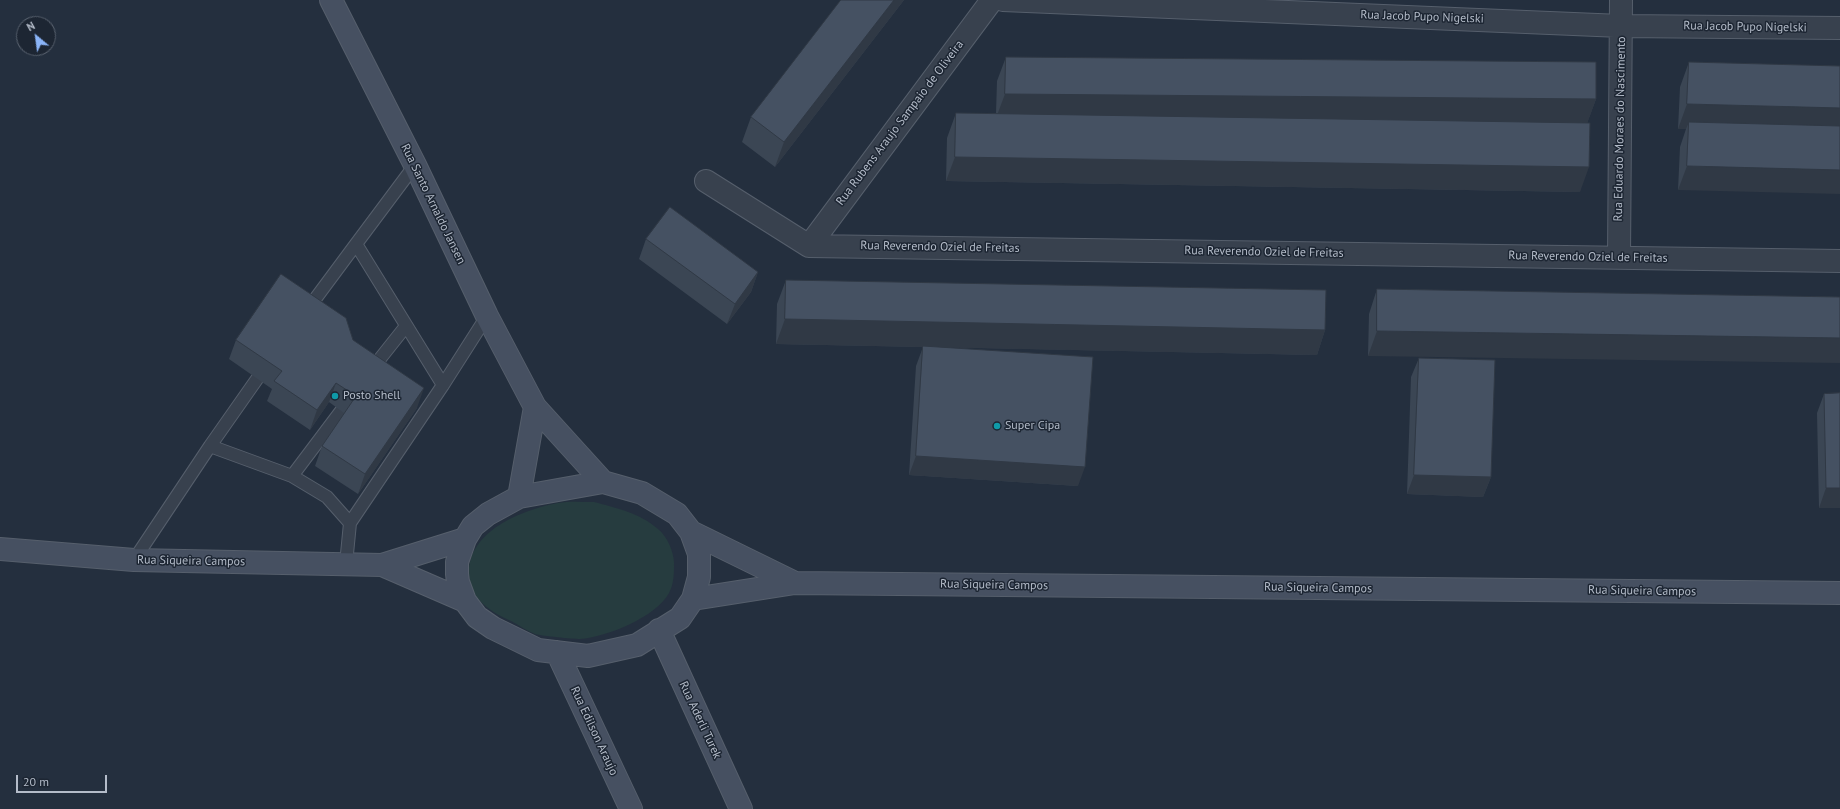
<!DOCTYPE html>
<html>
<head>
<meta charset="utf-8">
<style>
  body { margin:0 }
  #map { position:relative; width:1840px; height:809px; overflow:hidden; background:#242f3e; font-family:"PT Sans",sans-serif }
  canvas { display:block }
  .north { position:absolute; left:16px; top:16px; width:40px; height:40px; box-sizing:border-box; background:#1d2633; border:1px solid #59626f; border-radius:50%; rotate:331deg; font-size:11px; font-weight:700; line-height:16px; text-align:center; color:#b4bcc9 }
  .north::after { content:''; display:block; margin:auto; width:14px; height:18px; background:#8ab4f8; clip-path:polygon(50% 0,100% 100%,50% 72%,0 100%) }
  .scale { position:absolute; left:16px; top:775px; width:91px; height:18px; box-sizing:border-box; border:2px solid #b4bcc9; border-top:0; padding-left:5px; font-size:12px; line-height:14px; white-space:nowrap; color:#b4bcc9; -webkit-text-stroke:3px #1d2633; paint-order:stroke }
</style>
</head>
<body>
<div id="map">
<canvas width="1840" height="809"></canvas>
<div class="north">N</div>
<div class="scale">20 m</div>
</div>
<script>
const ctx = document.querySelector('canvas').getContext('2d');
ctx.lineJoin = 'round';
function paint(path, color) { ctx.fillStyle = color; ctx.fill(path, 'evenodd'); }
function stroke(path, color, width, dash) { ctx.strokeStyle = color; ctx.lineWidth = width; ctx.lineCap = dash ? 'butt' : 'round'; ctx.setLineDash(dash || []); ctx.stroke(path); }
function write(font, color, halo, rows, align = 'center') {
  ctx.font = font + ' "PT Sans",sans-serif'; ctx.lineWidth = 3; ctx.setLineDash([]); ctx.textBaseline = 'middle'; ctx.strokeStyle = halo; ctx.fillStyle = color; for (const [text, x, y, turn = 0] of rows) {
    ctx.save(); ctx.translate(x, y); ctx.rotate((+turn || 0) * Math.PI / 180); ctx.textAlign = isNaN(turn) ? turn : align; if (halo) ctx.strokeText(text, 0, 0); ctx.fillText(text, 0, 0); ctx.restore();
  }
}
const green = new Path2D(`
  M594 502C616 508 640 513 658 529 667 536 674 552 674 563 674 573 674 584 669 593 656 617 607 637 580 639 572 639 543 636 535 634 527 631 519 625 511 621 491 612 470 599 469 575 467 531 522 510 558 503 569 501 582 502 594 502Z`);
const lane = new Path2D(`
  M415 165 356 244 443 385
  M307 310 356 244
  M371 370 406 326
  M210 446 292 476 327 497 350 523
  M292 476 341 411
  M134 560 210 446 257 379
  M346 564 350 523 443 385 487 316`);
const street = new Path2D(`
  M1003 0 1621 26 1840 28
  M706 181 809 246 1840 261
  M809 246 992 0
  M1619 257 1621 0`);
const secondary = new Path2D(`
  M331 0 415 165 487 316 535 407 603 482
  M603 482 642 493 677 514 691 532 699 554V577L693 599 680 618 637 645 588 656 538 650 493 628 477 617 465 601 458 582 457 574V562L465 539 473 526 488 514 519 497Z
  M519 497 535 407
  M691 532 795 583
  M0 549 134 560 382 565 465 539
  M382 565 465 601
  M693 599 795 583 1840 593
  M659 630 741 809
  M557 652 631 809`);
const wall = new Path2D(`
  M841 0H904L775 167 742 142 751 117Z
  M1006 57 1596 99 1587 123 1580 192 946 181 947 138 956 113H996L997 81Z
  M1689 62 1840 66 1678 190 1680 147 1686 129H1678L1680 87Z
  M646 239 758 272 751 292 727 324 639 259Z
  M786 280 1325 330 1317 355 932 347 1078 486 909 475 916 366 923 347 776 344 777 304Z
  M1377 289 1840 297 1368 356 1369 314Z
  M236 340H353L417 408 358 494 315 466 322 446 344 413 329 402 310 430 267 401 272 389 229 359Z
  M1419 358 1491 477 1483 497 1407 494 1411 377Z
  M1824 394 1840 508H1819L1817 413Z`);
const shadedWall = new Path2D(`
  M894 0H904L775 167 784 142Z
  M1005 94 1596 99 1587 124 996 118Z
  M1687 104 1840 108V133L1689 122 1686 129H1678Z
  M955 157 1589 167 1580 192 946 181Z
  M1687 166 1840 170V194L1678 190Z
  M758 272 751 292 727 324 735 304Z
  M785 319 1325 330 1317 355 776 344Z
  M1377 331 1840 338V363L1368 356Z
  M336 383 329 402 310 430 317 410Z
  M424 388 417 408 358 494 365 474Z
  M916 456 1085 467 1078 486 909 475Z
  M1414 475 1491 477 1483 497 1407 494Z
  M1826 488H1840V508H1819Z`);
const building = new Path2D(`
  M841 0H894L784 142 751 117Z
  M1006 57 1596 62V99L1005 94Z
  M1689 62 1840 66V108L1687 104Z
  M956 113 1590 123 1589 167 955 157Z
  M1689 122 1840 126V170L1687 166Z
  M670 207 758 272 735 304 646 239Z
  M281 274 346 318 353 340 424 388 365 474 322 446 356 396 336 383 317 410 274 381 282 371 236 340Z
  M786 280 1326 290 1325 330 785 319Z
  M1377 289 1840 297V338L1377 331Z
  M923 346 1093 357 1085 467 916 456Z
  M1419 358 1495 360 1491 477 1414 475Z
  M1840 393V488H1826L1824 394Z`);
const markers = [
  [335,396,4,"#0f9aa8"],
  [997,426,4,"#0f9aa8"]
];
const streetNames = [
  ["Rua Jacob Pupo Nigelski",1422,17,2],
  ["Rua Jacob Pupo Nigelski",1745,27,1],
  ["Rua Rubens Araujo Sampaio de Oliveira",900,123,-53],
  ["Rua Eduardo Moraes do Nascimento",1620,129,-89],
  ["Rua Santo Arnaldo Jansen",433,204,64],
  ["Rua Reverendo Oziel de Freitas",940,247,1],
  ["Rua Reverendo Oziel de Freitas",1264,252,1],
  ["Rua Reverendo Oziel de Freitas",1588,257,1],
  ["Rua Siqueira Campos",191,561,1],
  ["Rua Siqueira Campos",994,585,1],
  ["Rua Siqueira Campos",1318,588,1],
  ["Rua Siqueira Campos",1642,591,1],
  ["Rua Aderli Turek",700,720,65],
  ["Rua Edilson Araujo",594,731,65]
];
const poiNames = [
  ["Posto Shell",343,396],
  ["Super Cipa",1005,426]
];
paint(green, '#263c3f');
stroke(lane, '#565f6c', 14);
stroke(street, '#565f6c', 24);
stroke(secondary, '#565f6c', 24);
stroke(lane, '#38414e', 12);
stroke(street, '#38414e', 22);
stroke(secondary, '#465061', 22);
paint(wall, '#3b4654');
paint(shadedWall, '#303945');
paint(building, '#455162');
stroke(building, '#303945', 1);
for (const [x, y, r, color] of markers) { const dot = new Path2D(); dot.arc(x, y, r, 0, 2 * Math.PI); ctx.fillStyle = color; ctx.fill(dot); stroke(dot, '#1d2633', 1.5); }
write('12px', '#b4bcc9', '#1d2633', streetNames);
write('12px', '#b4bcc9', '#1d2633', poiNames, 'left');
</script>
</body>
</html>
